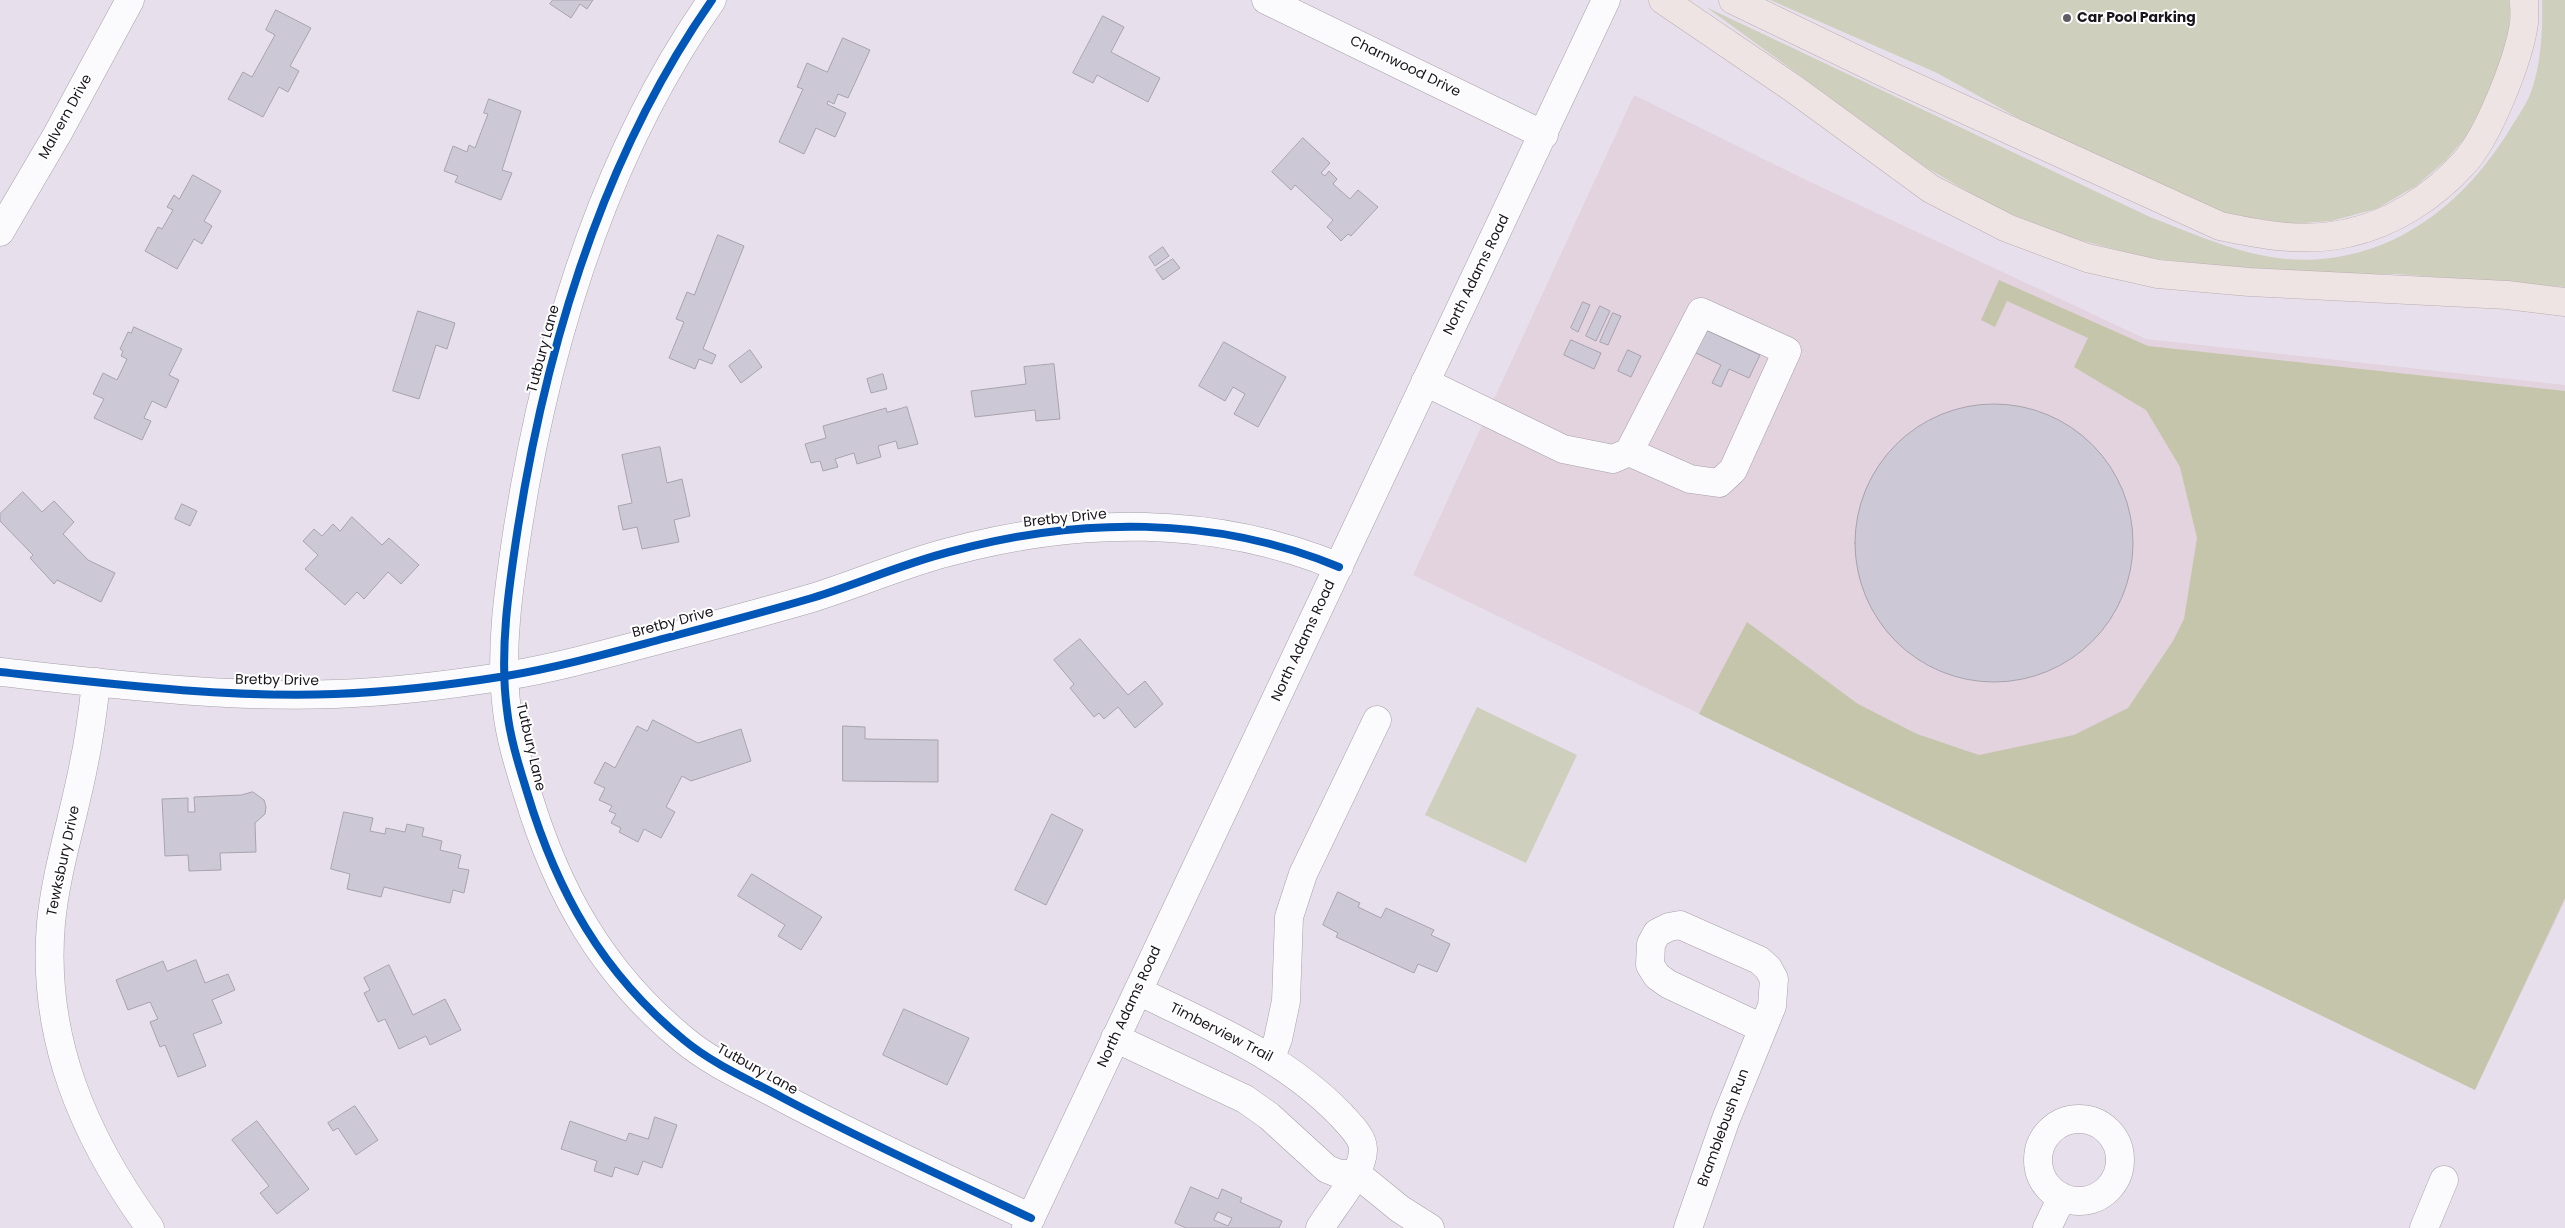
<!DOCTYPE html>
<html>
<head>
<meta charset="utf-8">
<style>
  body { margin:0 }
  canvas { display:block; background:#e7e0ec }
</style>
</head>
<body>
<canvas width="2565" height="1228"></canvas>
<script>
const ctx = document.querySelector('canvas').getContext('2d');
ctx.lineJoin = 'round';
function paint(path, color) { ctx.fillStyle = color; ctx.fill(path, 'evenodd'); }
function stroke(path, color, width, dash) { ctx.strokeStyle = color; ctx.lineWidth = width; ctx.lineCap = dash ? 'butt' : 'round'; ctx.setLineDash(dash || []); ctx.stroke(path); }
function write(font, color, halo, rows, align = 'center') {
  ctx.font = font + ' Poppins,sans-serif'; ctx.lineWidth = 4; ctx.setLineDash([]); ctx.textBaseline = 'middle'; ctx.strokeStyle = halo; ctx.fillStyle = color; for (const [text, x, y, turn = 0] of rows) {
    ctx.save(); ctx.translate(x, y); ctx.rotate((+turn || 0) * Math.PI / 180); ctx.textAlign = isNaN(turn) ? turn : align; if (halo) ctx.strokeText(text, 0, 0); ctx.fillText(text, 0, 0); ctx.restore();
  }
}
const industrial = new Path2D(`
  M1634 95 1806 180 2146 339 2565 385V901L2475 1090 1413 575Z`);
const green = new Path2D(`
  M1770 0H2509L2510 12 2507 58 2475 127 2445 161 2416 186 2376 209 2331 221 2290 224 2226 213 2145 178 2038 129 1937 73Z
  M2542 0H2565V287L2396 274H2304L2232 267 2148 258 2076 239 1998 209 1927 168 1706 7 2150 217C2205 238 2261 265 2321 259 2404 252 2468 198 2510 129 2516 119 2524 108 2529 97 2541 69 2543 29 2542 0Z
  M1477 707 1577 755 1526 863 1425 815Z`);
const forest = new Path2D(`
  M1999 280 2148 346 2565 391V898L2475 1090 1699 714 1747 622 1858 704 1917 734 1979 755 2074 735 2128 708 2173 641 2184 619 2197 538 2180 467 2146 410 2074 367 2088 338 2007 301 1995 327 1981 320Z`);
const building = new Path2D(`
  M553 0H593L587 9 580 4 571 18 550 4Z
  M276 10 311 28 290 66 299 71 288 92 279 87 263 117 228 99 243 72 252 77 275 35 266 30Z
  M1103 16 1124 27 1111 52 1160 78 1148 102 1097 75 1093 83 1073 73Z
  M843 38 870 50 848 98 838 94 834 104 828 101 827 104 846 113 835 137 816 128 804 154 779 142 803 89 797 87 807 63 827 72Z
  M489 99 521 111 502 170 512 173 501 200 455 182 458 176 444 171 453 146 467 152 469 145 475 148 488 114 484 113Z
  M1303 138 1330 163 1321 173 1325 176 1329 171 1337 179 1333 184 1350 199 1358 190 1378 207 1351 236 1348 234 1341 241 1327 227 1333 220 1295 185 1291 190 1272 172Z
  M193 175 221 191 204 221 212 226 202 244 194 239 177 269 145 251 158 227 162 229 173 210 167 207 174 195 179 199Z
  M718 235 744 246 703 349 716 355 712 364 699 359 695 369 669 358 684 322 676 319 687 292 694 295Z
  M1163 247 1169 256 1155 266 1149 257Z
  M1173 259 1180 268 1163 280 1156 270Z
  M1583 302 1590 305 1578 332 1571 328Z
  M1600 306 1610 311 1596 341 1586 336Z
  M418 311 455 323 447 349 436 345 419 399 393 391Z
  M1613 313 1621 316 1608 345 1600 342Z
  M134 327 182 349 169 375 179 380 166 408 152 401 144 418 151 421 142 440 94 418 104 399 93 394 103 373 117 380 127 359 121 356 123 351 120 349 128 332 131 333Z
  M1706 330 1760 355 1749 378 1729 369 1721 387 1712 383 1721 365 1696 353Z
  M1571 340 1601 353 1594 369 1564 355Z
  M1224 342 1286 377 1258 427 1234 414 1245 394 1233 387 1225 401 1199 386Z
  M750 350 762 367 741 383 729 366Z
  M1628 350 1641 356 1631 377 1618 371Z
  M1054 364 1060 419 1036 421 1035 410 975 417 971 391 1026 384 1024 367Z
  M883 374 887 389 871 393 867 379Z
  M1855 543a139 139 0 1 1 278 0a139 139 0 1 1-278 0Z
  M907 407 918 444 898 449 896 441 878 446 881 457 857 464 854 453 835 459 838 467 823 471 820 461 811 463 805 444 826 438 823 426 886 408 887 412Z
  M660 447 667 483 682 479 690 516 674 520 679 542 642 549 637 527 623 530 618 506 632 503 622 455Z
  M23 492 42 512 54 501 74 522 63 534 88 560 115 573 101 602 57 580 54 584 30 558 33 555 0 521V514Z
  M182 504 197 511 190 526 175 519Z
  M352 517 382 545 389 538 419 565 401 584 388 572 364 599 357 592 345 605 305 569 318 555 303 541 314 529 322 536 333 524 340 531Z
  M1080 639 1128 695 1145 681 1163 704 1135 728 1118 707 1104 719 1099 713 1094 717 1070 688 1074 684 1054 660Z
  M653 720 698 743 741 729 751 761 691 781 682 776 666 807 675 812 661 838 644 829 638 842 619 832 621 828 611 823 616 814 609 811 612 806 599 800 605 788 594 783 605 762 615 768 637 726 647 731Z
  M843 726 865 727V739L938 740V782L843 781Z
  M253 792 264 800 266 807 265 814 255 823 256 852 220 853 221 870 189 871 188 855 165 856 162 799 188 798V812H195L194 797 241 795Z
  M344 812 373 818 370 831 385 834 386 828 405 832 407 824 424 828 422 836 442 841 440 850 461 855 458 868 469 870 464 893 453 890 450 903 384 887 381 897 347 889 350 874 331 869Z
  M1052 814 1083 830 1046 905 1015 890Z
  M752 874 822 917 801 950 778 936 785 925 738 896Z
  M1338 892 1360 903 1358 907 1381 918 1386 908 1434 930 1431 935 1450 944 1437 972 1418 964 1414 973 1336 937 1338 933 1323 925Z
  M196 960 205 983 228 974 235 990 212 1000 222 1023 193 1034 206 1066 178 1077 165 1045 160 1047 150 1022 158 1019 150 1002 128 1010 116 980 163 961 167 971Z
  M389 965 413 1015 445 999 461 1030 430 1045 426 1036 399 1049 385 1019 378 1022 364 993 370 990 364 978Z
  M904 1009 969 1038 947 1085 883 1055Z
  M355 1106 378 1140 356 1155 338 1128 333 1131 328 1123Z
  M655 1117 677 1125 662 1168 643 1161 638 1175 615 1167 612 1177 594 1171 597 1161 561 1149 570 1121 626 1141 629 1133 648 1139Z
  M257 1121 309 1189 277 1214 260 1193 269 1186 232 1140Z
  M1191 1187 1218 1199 1222 1189 1242 1198 1240 1202 1282 1221 1279 1228H1186L1175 1223ZM1218 1212 1232 1218 1228 1226 1214 1220Z`);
const minor = new Path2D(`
  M712 0C604 154 547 343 518 527 509 586 499 651 507 710 510 738 519 766 527 792 557 892 602 973 684 1040 713 1064 750 1080 783 1098 864 1141 948 1179 1031 1218
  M1266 0 1544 135
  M0 232 58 133 130 0
  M1425 382 1563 449 1613 459 1629 452 1701 312 1787 351 1733 470 1719 483 1690 479 1629 452
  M0 672C111 684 224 698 335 694 392 692 450 685 506 676 560 667 613 652 666 638 715 625 764 612 812 598 858 584 902 564 949 552 1078 517 1214 515 1339 567
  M96 682C93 711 89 740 83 768 73 819 56 871 51 923 41 1038 84 1137 150 1228
  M1138 991C1210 1026 1284 1056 1341 1115 1349 1124 1363 1137 1363 1149 1364 1172 1332 1208 1320 1228
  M1115 1038 1245 1099 1269 1116 1327 1169 1340 1174H1357L1400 1209 1430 1228
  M1271 1057 1278 1039 1286 1001 1289 917 1303 874 1377 720
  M2038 1160a41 41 0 1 1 82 0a41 41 0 1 1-82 0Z
  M1026 1228 1606 0
  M1688 1228 1726 1119 1772 1006 1774 979 1768 968 1759 960 1680 925 1669 927 1657 933 1651 944 1650 965 1657 976 1668 984 1762 1028
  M2047 1228 2062 1197
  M2424 1228 2444 1180`);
const highway = new Path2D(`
  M1663 0 1794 89 1931 189 2007 228 2087 258 2158 274 2249 282 2507 295 2565 302
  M1733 0 1893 77 2220 226C2262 235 2305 243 2348 233 2391 224 2433 197 2463 164 2488 138 2519 59 2524 23 2525 15 2524 7 2524 0`);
const cycleway = new Path2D(`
  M712 0C604 154 547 343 518 527 509 586 499 651 507 710 510 738 519 766 527 792 557 892 602 973 684 1040 713 1064 750 1080 783 1098 864 1141 948 1179 1031 1218
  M0 672C111 684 224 698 335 694 392 692 450 685 506 676 560 667 613 652 666 638 715 625 764 612 812 598 858 584 902 564 949 552 1078 517 1214 515 1339 567`);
const markers = [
  [2067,18,5,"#625c65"]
];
const poiNames = [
  ["Car Pool Parking",2077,18]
];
const streetNames = [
  ["Charnwood Drive",1405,67,26],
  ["Malvern Drive",66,117,-61],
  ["North Adams Road",1477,275,-64],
  ["Tutbury Lane",544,349,-75],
  ["Bretby Drive",1065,519,-6],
  ["Bretby Drive",673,623,-15],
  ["North Adams Road",1304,641,-65],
  ["Bretby Drive",277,681,1],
  ["Tutbury Lane",530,747,77],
  ["Tewksbury Drive",64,861,-78],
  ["North Adams Road",1130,1007,-65],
  ["Timberview Trail",1221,1033,27],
  ["Tutbury Lane",757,1070,29],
  ["Bramblebush Run",1724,1128,-70]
];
paint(industrial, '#e3d3de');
paint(green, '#cfcfbe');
paint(forest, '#c5c5ab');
paint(building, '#cdc8d6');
stroke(building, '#a7a3ad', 1);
stroke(minor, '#a6a0a9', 29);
stroke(highway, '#bbadb1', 29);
stroke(minor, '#fbfafc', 28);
stroke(highway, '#efe4e4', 28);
stroke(cycleway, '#0057b8', 8);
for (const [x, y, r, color] of markers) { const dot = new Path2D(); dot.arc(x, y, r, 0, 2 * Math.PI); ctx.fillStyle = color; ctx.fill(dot); stroke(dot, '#fff', 2); }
write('bold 14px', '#1a151d', '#fff', poiNames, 'left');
write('14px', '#1a151d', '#fff', streetNames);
</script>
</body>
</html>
